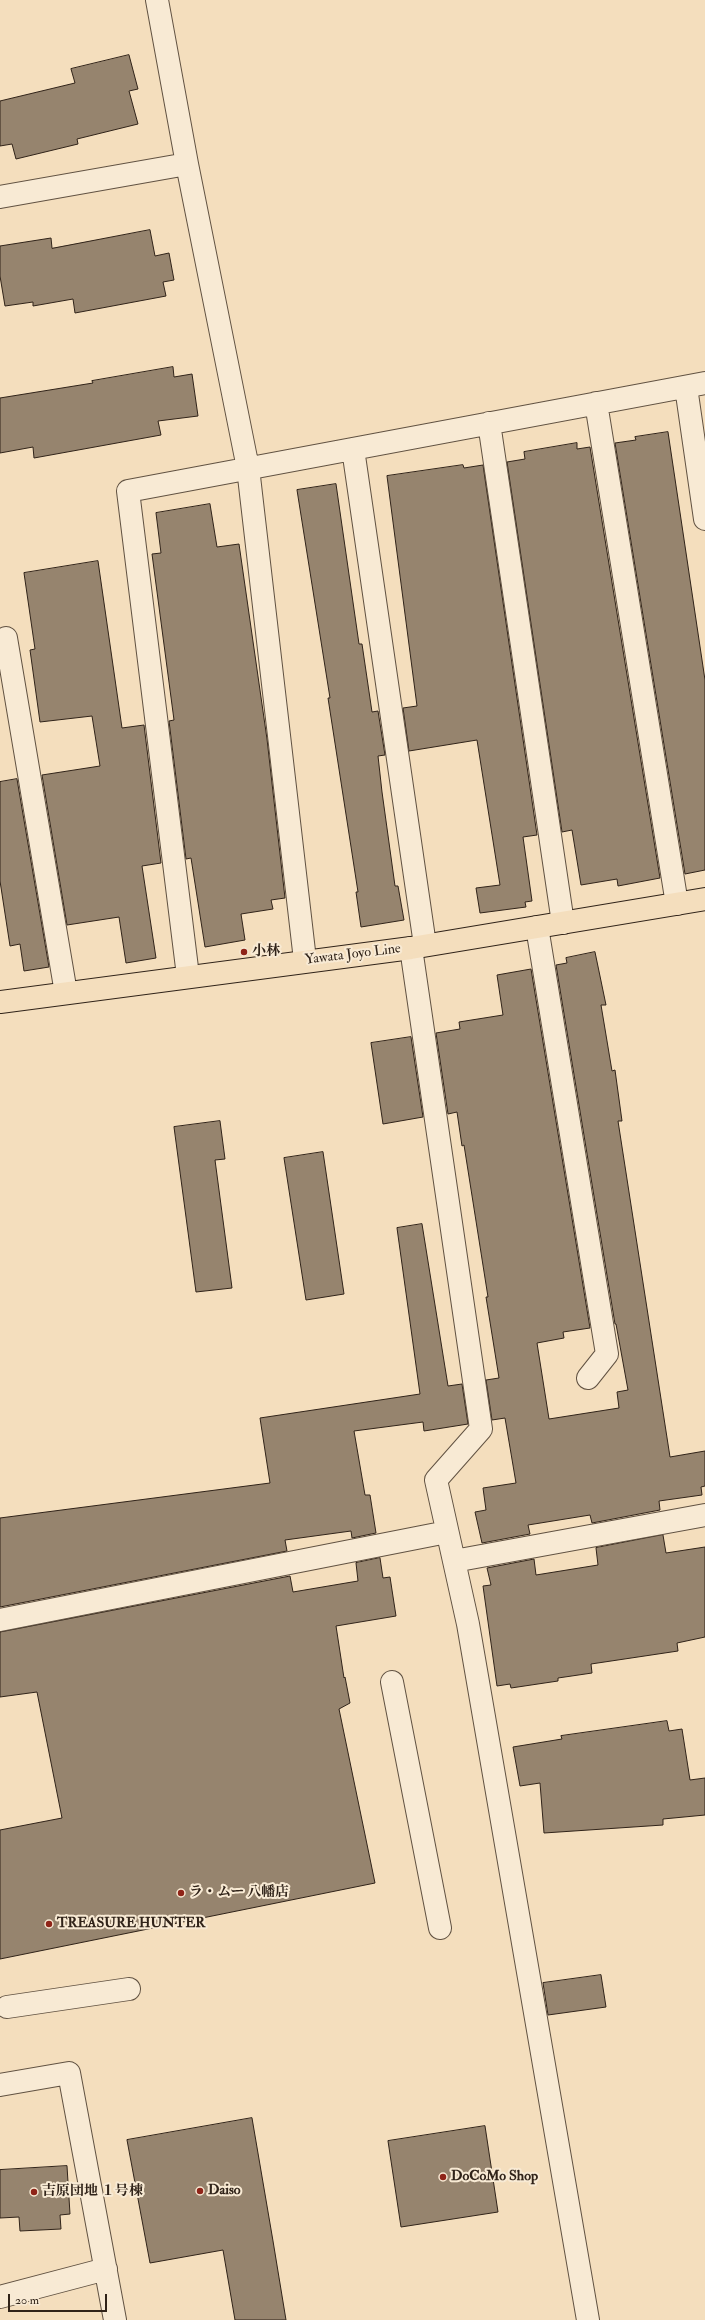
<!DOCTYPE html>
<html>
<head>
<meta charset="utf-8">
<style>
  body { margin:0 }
  #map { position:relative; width:705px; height:2320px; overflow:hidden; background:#f4debd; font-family:"IM FELL Double Pica",serif }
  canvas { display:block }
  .scale { position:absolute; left:8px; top:2294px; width:99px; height:18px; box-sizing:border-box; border:2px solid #302319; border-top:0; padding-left:5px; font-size:12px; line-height:14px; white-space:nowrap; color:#302319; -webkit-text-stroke:3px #f8ead4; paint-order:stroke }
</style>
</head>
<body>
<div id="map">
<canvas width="705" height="2320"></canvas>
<div class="scale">20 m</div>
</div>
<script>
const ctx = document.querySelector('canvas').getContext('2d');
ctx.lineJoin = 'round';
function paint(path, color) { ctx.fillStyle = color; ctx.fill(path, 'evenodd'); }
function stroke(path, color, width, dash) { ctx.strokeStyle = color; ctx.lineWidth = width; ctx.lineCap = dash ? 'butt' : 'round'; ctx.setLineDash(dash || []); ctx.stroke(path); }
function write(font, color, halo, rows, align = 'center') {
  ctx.font = font + ' "IM FELL Double Pica","Noto Serif JP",serif'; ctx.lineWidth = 4; ctx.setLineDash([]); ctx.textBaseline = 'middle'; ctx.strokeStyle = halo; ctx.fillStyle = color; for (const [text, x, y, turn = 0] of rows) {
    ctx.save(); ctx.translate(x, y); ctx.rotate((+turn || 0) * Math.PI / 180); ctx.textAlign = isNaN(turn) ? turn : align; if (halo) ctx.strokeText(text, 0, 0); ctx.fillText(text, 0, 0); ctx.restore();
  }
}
const building = new Path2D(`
  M129 55 138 89 129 91 138 124 77 139 78 144 16 159 12 144 0 146V101L75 83 71 69Z
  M150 230 155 256 169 253 174 280 163 282 166 296 75 313 73 299 33 306V302L5 306 0 276V246L51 238 52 248Z
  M173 367 174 377 192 374 198 416 158 421 161 435 34 458 33 447 0 453V398L93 383 92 381Z
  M668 432 705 680V870L685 874 615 443 636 440 635 437Z
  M577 443V449L590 447 660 878 618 886 617 879 581 885 572 830 562 832 507 462 525 459 524 452Z
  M463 465 464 468 483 465 537 835 523 837 532 901 525 902 526 907 480 913 476 888 500 885 477 740 409 751 403 708 417 706 387 476Z
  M336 484 359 644H362L372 712 378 711 385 755 378 756 382 792 395 886H398L404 920 361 927 356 892H358L328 698H330L297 490Z
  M210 504 217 547 239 544 267 739 285 898 271 900 273 909 241 914 245 940 205 947 191 858 186 859 169 721 174 720 152 554 161 553 156 513Z
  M98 561 122 728 144 725 161 863 142 866 156 958 126 963 119 917 67 925 42 775 100 766 92 716 40 722 30 650 35 649 24 573Z
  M17 779 49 967 24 971 20 944 10 946 0 881V782Z
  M595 952 606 1005H601L612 1071 615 1070 622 1121H618L670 1457 705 1451V1486L701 1487 702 1495 659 1501 660 1510 592 1523 590 1515 528 1525 530 1534 482 1543 475 1512 486 1510 483 1488 516 1483 505 1418 492 1420 486 1380 499 1378 486 1297H488L464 1145 462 1146 457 1112 448 1114 436 1033 460 1029 459 1022 503 1015 497 975 531 969 590 1328 563 1332 564 1338 537 1343 549 1419 619 1408 617 1392 628 1390 616 1324H615L556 965 567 963 566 958Z
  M411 1037 423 1117 383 1124 371 1043Z
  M220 1121 225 1159 215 1160 232 1288 196 1292 174 1127Z
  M323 1152 344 1294 306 1300 284 1158Z
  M422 1224 448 1386 462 1384 468 1424 424 1431 423 1422 354 1431 365 1495H370L376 1533 352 1538 351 1531 285 1540 287 1551 0 1607V1518L270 1483 260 1418 420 1394 397 1228Z
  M663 1535 666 1553 705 1547V1637L677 1643 678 1651 591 1664 592 1673 558 1678V1681L511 1688 510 1684 497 1686 483 1586 491 1585 487 1568 534 1559 536 1575 598 1565 596 1548Z
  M380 1558 383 1578 390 1577 396 1616 336 1626 344 1678 345 1677 350 1703 339 1709 375 1883 0 1959V1830L62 1818 37 1692 0 1697V1632L290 1576 293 1592 358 1581 356 1563Z
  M667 1721 669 1731 682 1729 690 1780 705 1778V1815L663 1819V1825L544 1833 540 1783 520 1786 513 1747 562 1739 561 1736Z
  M601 1975 606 2007 548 2015 543 1983Z
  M252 2118 273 2241 286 2320H235L223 2250 150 2263 127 2140Z
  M485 2126 498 2212 401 2227 388 2141Z
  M67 2166 70 2214 60 2215 61 2229 20 2231 19 2217 0 2218V2170Z`);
const minor = new Path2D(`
  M157 0 187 164 248 468 305 960
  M0 197 187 164
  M686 387 705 519
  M596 403 677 904
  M489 423 563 923
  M353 449 425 945
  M6 638 66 993
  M537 927 607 1354 588 1378
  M411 948 481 1429 436 1480 468 1624 588 2320
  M188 976 128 491 705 383
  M454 1561 705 1515
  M0 1620 447 1532
  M392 1682 440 1928
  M7 2007 129 1989
  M0 2085 69 2073 115 2320
  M0 2297 106 2269`);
const major = new Path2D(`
  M0 1002 411 948 705 899`);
const markers = [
  [244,952,4,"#8f2418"],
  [181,1893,4,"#8f2418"],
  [49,1924,4,"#8f2418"],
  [443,2177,4,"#8f2418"],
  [200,2191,4,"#8f2418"],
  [34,2192,4,"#8f2418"]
];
const poiNames = [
  ["小林",252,952],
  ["ラ・ムー 八幡店",189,1893],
  ["TREASURE HUNTER",57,1924],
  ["DoCoMo Shop",451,2177],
  ["Daiso",208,2191],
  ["吉原団地 １号棟",42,2192]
];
const streetNames = [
  ["Yawata Joyo Line",353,955,-7]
];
paint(building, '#96846e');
stroke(building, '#302319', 1);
stroke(minor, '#615242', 24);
stroke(major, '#302319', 24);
stroke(minor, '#f8ead4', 22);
stroke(major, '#f4debd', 22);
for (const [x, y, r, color] of markers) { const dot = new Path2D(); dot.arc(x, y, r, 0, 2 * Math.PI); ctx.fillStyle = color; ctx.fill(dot); stroke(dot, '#f8ead4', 1.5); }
write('bold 14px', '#302319', '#f8ead4', poiNames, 'left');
write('14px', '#302319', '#f8ead4', streetNames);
</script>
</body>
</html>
